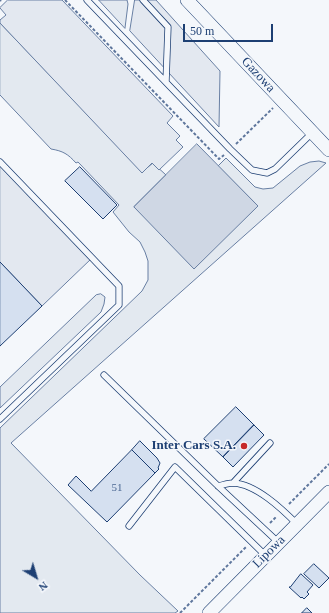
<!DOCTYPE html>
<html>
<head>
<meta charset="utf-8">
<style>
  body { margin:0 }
  #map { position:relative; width:329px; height:613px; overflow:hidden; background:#f4f7fb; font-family:"Times New Roman",serif }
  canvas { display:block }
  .north { position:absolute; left:16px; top:557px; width:40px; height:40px; -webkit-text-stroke:3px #f4f7fb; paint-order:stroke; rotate:142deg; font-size:11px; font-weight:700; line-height:16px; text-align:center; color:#1d3f73 }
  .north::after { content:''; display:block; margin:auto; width:14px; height:18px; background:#1d3f73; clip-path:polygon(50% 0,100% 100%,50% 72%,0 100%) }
  .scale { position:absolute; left:183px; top:24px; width:90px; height:18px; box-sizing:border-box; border:2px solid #1d3f73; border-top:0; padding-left:5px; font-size:12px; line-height:14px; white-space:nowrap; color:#1d3f73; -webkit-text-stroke:3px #f4f7fb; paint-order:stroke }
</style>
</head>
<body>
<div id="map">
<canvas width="329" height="613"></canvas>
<div class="north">N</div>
<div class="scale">50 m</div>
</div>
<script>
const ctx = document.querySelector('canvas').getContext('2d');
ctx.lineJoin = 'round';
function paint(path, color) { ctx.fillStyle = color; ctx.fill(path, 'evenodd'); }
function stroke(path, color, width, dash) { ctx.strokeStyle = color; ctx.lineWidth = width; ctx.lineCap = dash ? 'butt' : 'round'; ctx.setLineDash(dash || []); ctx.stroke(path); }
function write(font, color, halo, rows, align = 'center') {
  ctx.font = font + ' "Times New Roman",serif'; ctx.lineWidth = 3; ctx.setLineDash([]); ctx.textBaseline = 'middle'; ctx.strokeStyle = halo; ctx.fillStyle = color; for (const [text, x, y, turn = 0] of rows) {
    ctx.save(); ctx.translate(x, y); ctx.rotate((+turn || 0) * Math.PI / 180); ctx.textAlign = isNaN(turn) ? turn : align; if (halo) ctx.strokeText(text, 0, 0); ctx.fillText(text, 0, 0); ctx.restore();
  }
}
const green = new Path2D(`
  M99 0H127L128 4 125 28Z
  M0 23 142 172 153 163 166 175 134 207 258 206 218 166 226 158 255 187 263 189 273 188 300 166 310 162 319 161 326 163 11 443 140 575 178 611 175 613H0V428L142 291 148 280V261L145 252 140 242 129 232 113 212 119 205 78 162 76 163C68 154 63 151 51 149L0 95Z
  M101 294 105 297 104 304 101 312 0 408V387L96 295Z`);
const parking = new Path2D(`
  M8 0H62L173 116 167 123 180 136 176 140 183 147 159 170 152 163 142 173 0 23V20L6 15 0 8Z
  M135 0H156L220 71 219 127 130 31Z
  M0 162 92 258 42 306 0 262Z`);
const water = new Path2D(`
  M197 144 258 206 194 269 134 207Z`);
const building = new Path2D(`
  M80 167 117 205 103 219 65 181Z
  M0 262 42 306 0 346Z
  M236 407 254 425 223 457 204 439Z
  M254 425 264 435 233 467 223 457Z
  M140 441 157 458 160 463 158 468 159 469 155 473 132 450Z
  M132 450 155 473 107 522 68 485 76 476 91 491Z
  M314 564 329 578 319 588 304 574Z
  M301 574 313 585 307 592 309 594 304 599 302 597 301 598 289 587H290Z
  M307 608 312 613H302Z`);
const path = new Path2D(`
  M65 0 219 159 224 155
  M0 1 1 0
  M236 144 273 108
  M289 504 329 464
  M270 523 277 516
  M180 613 246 547`);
const service = new Path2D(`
  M87 0 230 149 252 170 267 173 275 169 312 133
  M143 0 168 27 166 82
  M0 162 119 286V305L0 419
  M104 375 218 486 278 542
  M233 483 270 443
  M218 486C223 485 228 483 233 483 256 484 282 509 297 524
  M129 526 175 467 265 555`);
const tertiary = new Path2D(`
  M187 0 329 150
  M209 613 329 492`);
const markers = [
  [244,446,4,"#c62828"]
];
const numberNames = [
  ["51",117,488]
];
const streetNames = [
  ["Gazowa",258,75,47],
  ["Lipowa",269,552,-45]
];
const poiNames = [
  ["Inter Cars S.A.",236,446]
];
paint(green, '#e3e9f0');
stroke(green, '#687fa3', 1);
paint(parking, '#e3e8f0');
stroke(parking, '#687fa3', 1);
paint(water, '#cfd7e4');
stroke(water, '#687fa3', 1);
paint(building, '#d5e0f0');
stroke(building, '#1d3f73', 1);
stroke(service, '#1d3f73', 7);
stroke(tertiary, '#1d3f73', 14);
stroke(path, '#5e769c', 2, [3, 2]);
stroke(service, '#f4f7fb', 5.5);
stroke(tertiary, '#f4f7fb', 13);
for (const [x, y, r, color] of markers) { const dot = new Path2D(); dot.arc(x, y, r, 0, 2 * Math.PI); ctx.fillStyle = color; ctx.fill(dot); stroke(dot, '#f4f7fb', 1.5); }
write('11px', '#4b6792', null, numberNames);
write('13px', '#1d3f73', '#f4f7fb', streetNames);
write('bold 13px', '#1d3f73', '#f4f7fb', poiNames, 'right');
</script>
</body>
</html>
